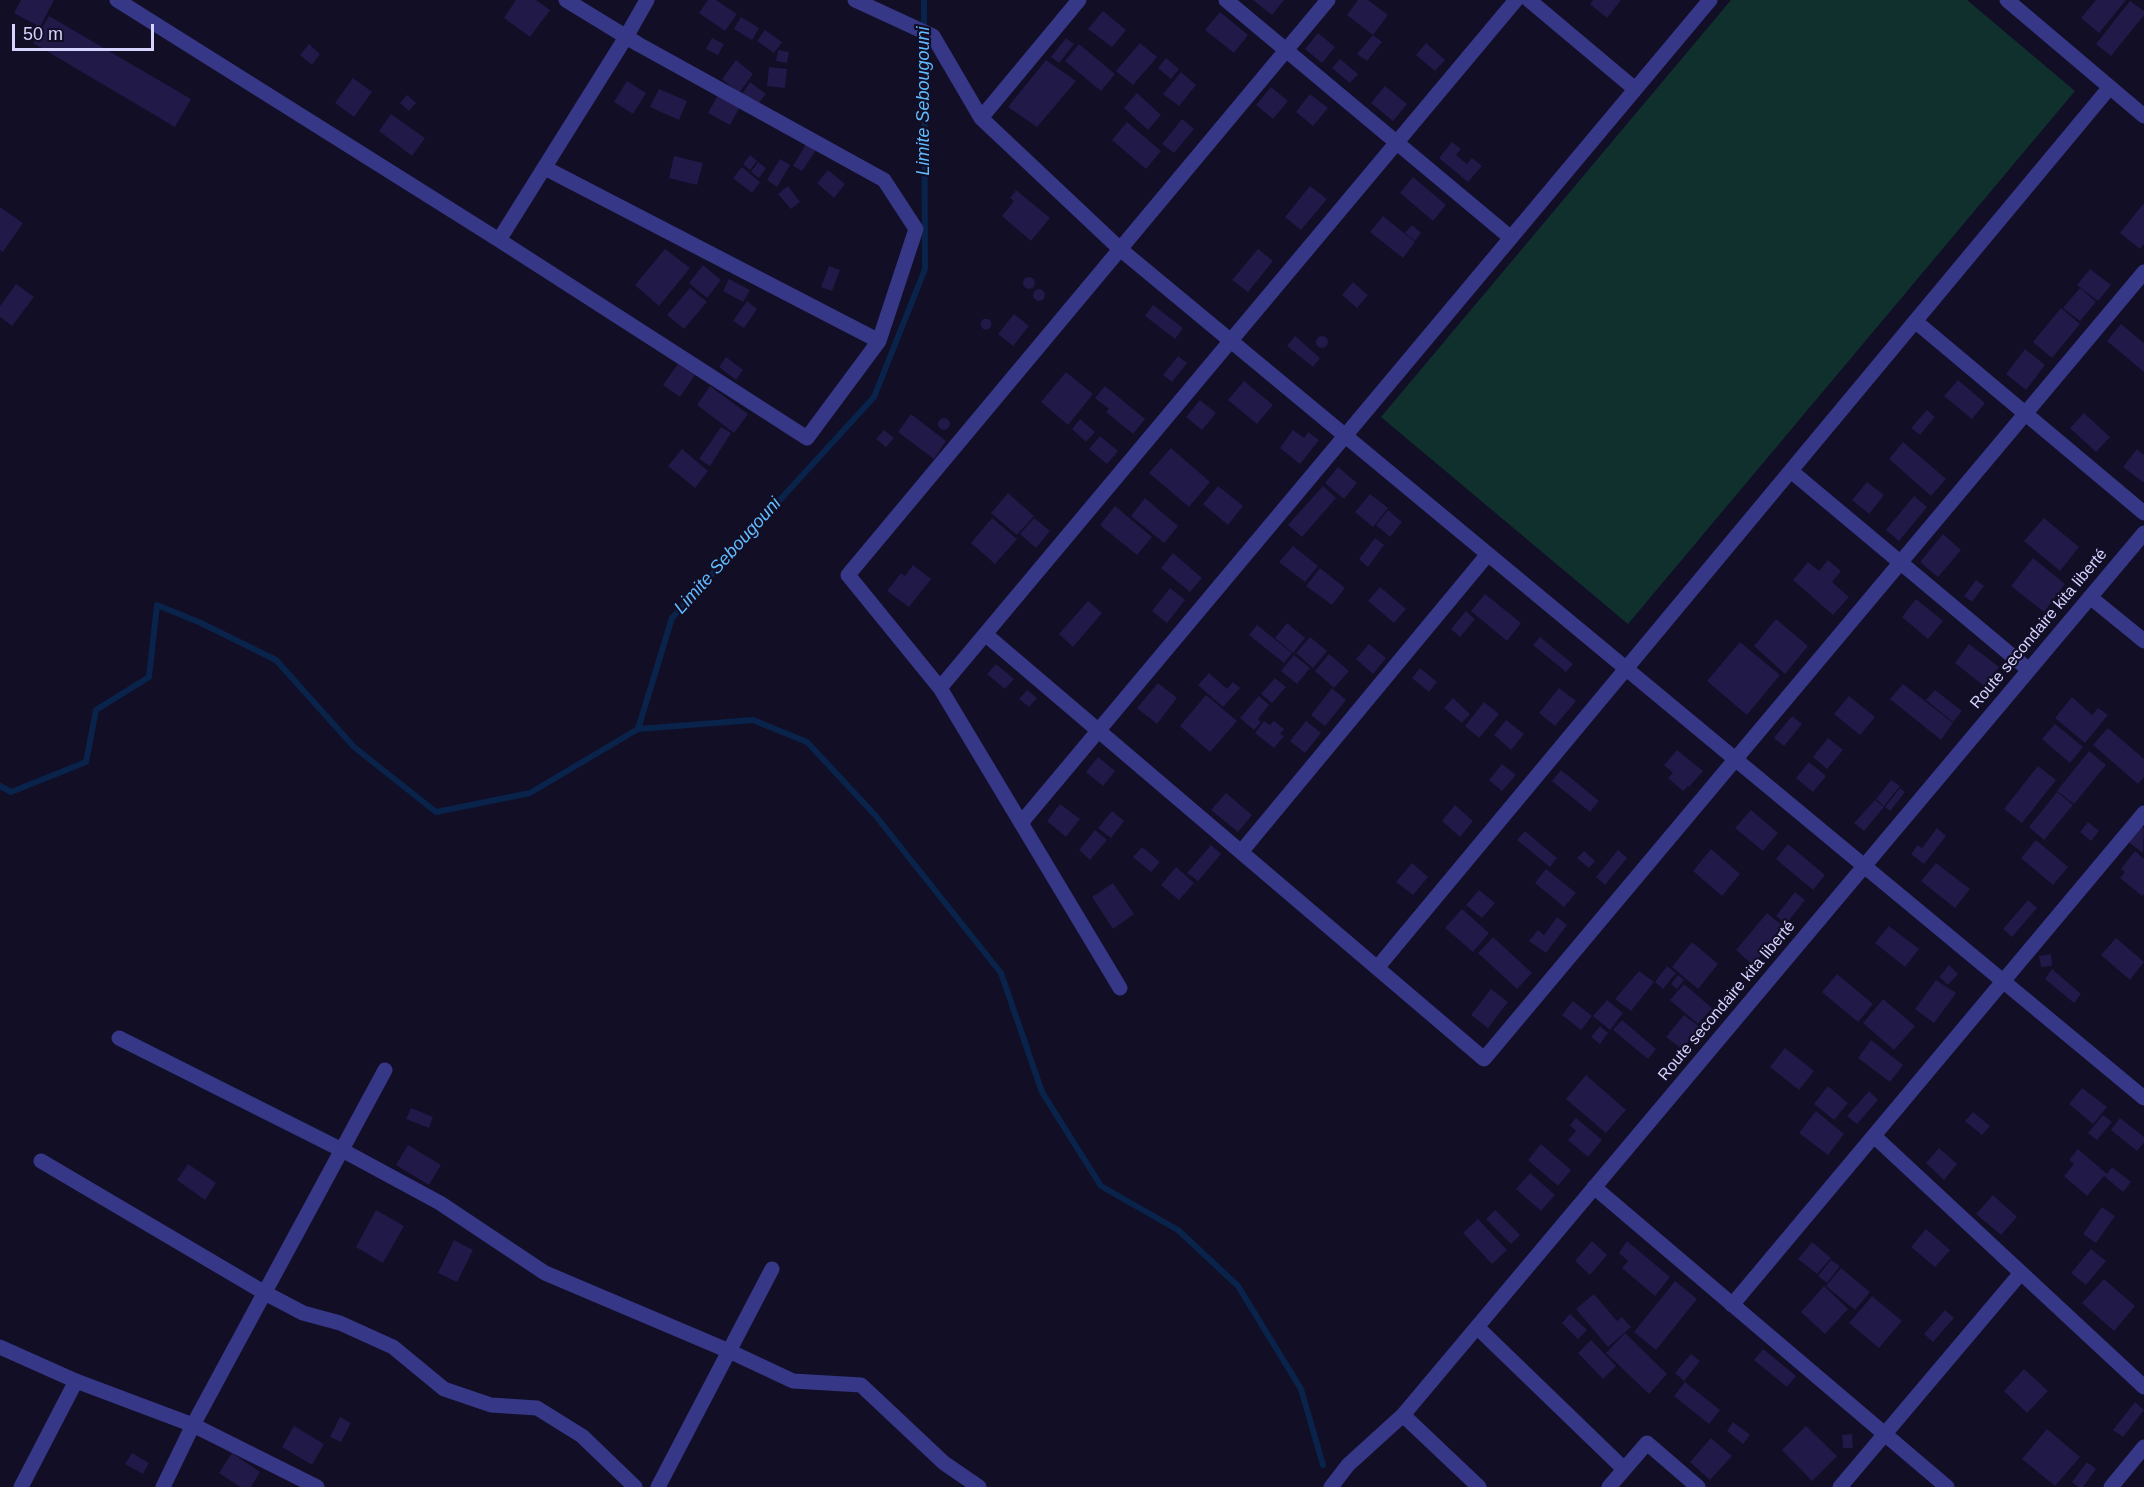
<!DOCTYPE html>
<html>
<head>
<meta charset="utf-8">
<style>
  body { margin:0 }
  #map { position:relative; width:2144px; height:1487px; overflow:hidden; background:#110e26; font-family:Arial,sans-serif }
  canvas { display:block }
  .scale { position:absolute; left:12px; top:24px; width:142px; height:27px; box-sizing:border-box; border:3px solid #d6d3ff; border-top:0; padding-left:8px; font-size:18px; line-height:21px; white-space:nowrap; color:#d6d3ff; -webkit-text-stroke:4px #110e26; paint-order:stroke }
</style>
</head>
<body>
<div id="map">
<canvas width="2144" height="1487"></canvas>
<div class="scale">50 m</div>
</div>
<script>
const ctx = document.querySelector('canvas').getContext('2d');
ctx.lineJoin = 'round';
function paint(path, color) { ctx.fillStyle = color; ctx.fill(path, 'evenodd'); }
function stroke(path, color, width, dash) { ctx.strokeStyle = color; ctx.lineWidth = width; ctx.lineCap = dash ? 'butt' : 'round'; ctx.setLineDash(dash || []); ctx.stroke(path); }
function write(font, color, halo, rows, align = 'center') {
  ctx.font = font + ' Arial,sans-serif'; ctx.lineWidth = 4.5; ctx.setLineDash([]); ctx.textBaseline = 'middle'; ctx.strokeStyle = halo; ctx.fillStyle = color; for (const [text, x, y, turn = 0] of rows) {
    ctx.save(); ctx.translate(x, y); ctx.rotate((+turn || 0) * Math.PI / 180); ctx.textAlign = isNaN(turn) ? turn : align; if (halo) ctx.strokeText(text, 0, 0); ctx.fillText(text, 0, 0); ctx.restore();
  }
}
const green = new Path2D(`
  M1731 0H1967L2075 91 1628 624 1381 417Z`);
const stream = new Path2D(`
  M638 729 753 720 807 742 875 815 1001 973 1042 1092 1101 1186 1178 1230 1238 1286 1301 1389 1323 1465
  M0 786 11 792 86 762 96 710 149 677 157 605 201 623 276 660 354 747 436 812 530 793 638 729 672 618 874 397 925 269 924 0`);
const building = new Path2D(`
  M21 0H54L40 27 14 13Z
  M516 0H536L550 10 530 37 504 18Z
  M708 0H716L737 14 725 31 699 13Z
  M1253 0H1284L1272 15Z
  M1358 0H1368L1388 15 1373 35 1347 15Z
  M1593 0H1621L1607 18 1590 4Z
  M2096 0H2126L2099 33 2081 18Z
  M2130 1 2144 11V15L2111 56 2096 44Z
  M1103 11 1126 30 1112 47 1088 29Z
  M1220 12 1248 35 1234 53 1205 30Z
  M49 16 191 99 175 127 33 43Z
  M741 17 759 28 752 40 734 29Z
  M765 30 782 42 774 53 757 41Z
  M1318 33 1335 47 1322 63 1305 49Z
  M1373 35 1382 42 1367 61 1357 54Z
  M712 38 724 44 718 55 706 49Z
  M1066 38 1074 44 1059 63 1051 57Z
  M1140 43 1157 57 1133 85 1116 71Z
  M1426 43 1445 60 1435 71 1416 55Z
  M309 44 320 54 312 65 300 55Z
  M1079 44 1115 74 1101 91 1065 61Z
  M778 50 789 52 787 63 776 61Z
  M1166 58 1179 69 1171 79 1158 68Z
  M1340 59 1358 74 1350 83 1332 68Z
  M736 60 753 74 739 93 722 79Z
  M1046 60 1076 81 1037 127 1008 107Z
  M769 67 787 69 785 88 767 86Z
  M1181 72 1196 85 1179 106 1163 94Z
  M353 78 372 92 354 117 335 103Z
  M627 81 646 93 633 114 614 102Z
  M750 82 766 94 757 105 742 94Z
  M1385 86 1407 104 1393 121 1371 103Z
  M1271 87 1288 101 1273 119 1256 105Z
  M659 89 687 101 679 120 650 107Z
  M1137 93 1161 115 1148 130 1124 108Z
  M1310 94 1328 108 1313 126 1296 112Z
  M407 95 416 103 409 111 400 103Z
  M718 95 740 107 730 125 708 113Z
  M391 114 425 138 412 156 379 131Z
  M1182 119 1194 129 1174 153 1162 144Z
  M1127 122 1161 151 1146 169 1112 140Z
  M1452 142 1461 149 1456 155 1467 164 1472 158 1482 166 1468 182 1439 158Z
  M806 144 816 150 802 171 793 166Z
  M750 155 757 161 750 170 743 164Z
  M674 156 703 163 697 185 669 178Z
  M780 159 790 165 777 187 767 180Z
  M758 162 766 168 759 178 751 172Z
  M742 167 760 182 752 193 733 178Z
  M828 170 845 184 834 198 817 183Z
  M1413 177 1446 205 1433 221 1400 193Z
  M788 186 800 202 791 209 778 194Z
  M1310 186 1327 199 1301 230 1285 217Z
  M1016 190 1050 218 1031 241 1002 216 1014 201 1010 198Z
  M2144 203V244L2140 249 2120 233Z
  M0 207 23 223 3 252 0 250Z
  M1383 216 1415 242 1403 258 1370 232Z
  M1412 225 1421 233 1415 241 1405 233Z
  M665 249 690 268 659 306 635 285Z
  M1258 249 1273 261 1248 292 1232 280Z
  M703 265 721 280 707 298 689 283Z
  M829 266 840 270 832 291 821 287Z
  M2090 269 2111 285 2098 301 2077 285Z
  M1023 283a6 6 0 1 1 12 0a6 6 0 1 1-12 0Z
  M729 279 750 290 743 302 723 291Z
  M1353 282 1368 295 1357 308 1342 295Z
  M16 284 34 297 12 326 0 317V306Z
  M690 288 707 302 684 329 667 315Z
  M2080 288 2096 302 2080 321 2063 308Z
  M1033 295a6 6 0 1 1 12 0a6 6 0 1 1-12 0Z
  M747 301 757 309 744 328 733 321Z
  M1153 305 1183 328 1175 339 1145 316Z
  M2061 308 2080 324 2052 358 2033 342Z
  M1014 314 1029 326 1013 346 998 334Z
  M980.5 324a5.5 5.5 0 1 1 11 0a5.5 5.5 0 1 1-11 0Z
  M2121 324 2144 343V372L2107 341Z
  M1316 342a6 6 0 1 1 12 0a6 6 0 1 1-12 0Z
  M1295 336 1320 358 1313 367 1287 346Z
  M2025 349 2045 365 2026 390 2006 374Z
  M1178 356 1187 363 1172 382 1163 375Z
  M726 357 743 370 736 380 719 367Z
  M678 364 695 375 680 397 663 385Z
  M1066 372 1093 394 1068 425 1041 402Z
  M1958 380 1985 403 1972 419 1944 396Z
  M1244 381 1273 405 1257 424 1228 400Z
  M710 386 748 414 734 433 697 405Z
  M1105 386 1145 419 1133 434 1106 412 1109 409 1095 398Z
  M1200 400 1216 413 1202 430 1186 417Z
  M1927 410 1935 417 1920 435 1911 428Z
  M2084 413 2110 437 2096 452 2070 428Z
  M911 414 946 441 934 459 898 432Z
  M938 424a6 6 0 1 1 12 0a6 6 0 1 1-12 0Z
  M1080 419 1095 432 1086 442 1072 429Z
  M721 427 731 433 710 466 699 459Z
  M884 430 894 438 886 447 876 439Z
  M1293 430 1304 438 1308 432 1319 440 1300 464 1280 448Z
  M1100 436 1118 451 1107 464 1089 449Z
  M1903 442 1946 479 1931 496 1889 459Z
  M1171 448 1210 482 1189 507 1149 473Z
  M682 449 708 471 695 488 668 466Z
  M2137 449 2144 455V483L2123 467Z
  M1338 467 1357 483 1344 499 1325 483Z
  M1867 482 1884 495 1869 514 1852 500Z
  M1218 486 1243 506 1228 525 1203 504Z
  M1323 486 1336 498 1302 537 1288 525Z
  M1008 493 1034 516 1017 535 991 513Z
  M1370 494 1388 508 1373 527 1355 512Z
  M1914 496 1927 507 1899 541 1886 530Z
  M1145 498 1178 526 1164 543 1131 516Z
  M1115 506 1152 537 1137 555 1100 525Z
  M1388 510 1402 522 1390 537 1376 525Z
  M992 518 1017 539 995 564 971 543Z
  M1034 518 1050 531 1036 548 1020 534Z
  M2044 518 2079 547 2060 571 2024 541Z
  M1943 534 1961 550 1938 577 1920 562Z
  M1375 538 1384 545 1368 567 1359 559Z
  M1293 546 1318 566 1305 582 1279 562Z
  M1173 553 1202 578 1190 592 1161 568Z
  M2033 558 2065 584 2044 612 2011 586Z
  M1828 560 1841 571 1832 582 1849 597 1833 615 1793 580 1808 562 1819 571Z
  M913 565 931 579 909 607 887 591 901 573 905 576Z
  M1320 568 1345 588 1332 605 1306 586Z
  M1976 580 1984 586 1972 602 1964 596Z
  M1380 587 1406 609 1394 623 1368 601Z
  M1170 588 1185 600 1167 623 1152 611Z
  M1485 594 1521 623 1507 641 1471 611Z
  M1916 599 1943 621 1928 639 1902 617Z
  M1088 601 1102 613 1073 647 1059 634Z
  M1466 611 1475 619 1460 637 1451 629Z
  M1776 619 1808 646 1785 674 1754 646Z
  M1287 623 1305 638 1293 653 1275 638Z
  M1257 625 1292 653 1284 663 1249 635Z
  M1310 637 1327 651 1313 668 1296 653Z
  M1540 637 1573 664 1566 672 1533 645Z
  M1740 642 1780 675 1747 715 1707 681Z
  M1369 644 1386 658 1373 674 1356 659Z
  M1969 644 1999 667 1984 686 1955 663Z
  M1329 654 1349 671 1334 688 1315 671Z
  M1294 655 1310 668 1297 684 1281 671Z
  M996 664 1014 679 1005 689 987 674Z
  M1420 668 1437 682 1429 692 1412 678Z
  M1209 673 1227 689 1233 682 1240 688 1223 707 1198 685Z
  M1275 678 1286 687 1272 703 1261 694Z
  M1158 683 1177 698 1157 724 1137 708Z
  M1903 684 1953 723 1941 740 1890 699Z
  M1332 688 1346 700 1325 726 1311 715Z
  M1559 688 1576 701 1555 726 1539 713Z
  M1027 690 1037 698 1029 707 1019 699Z
  M1935 690 1962 711 1953 722 1926 700Z
  M1206 695 1237 721 1210 752 1180 726Z
  M1259 696 1269 705 1258 719 1261 722 1254 730 1240 718Z
  M1849 696 1875 717 1860 735 1834 714Z
  M2072 697 2092 715 2098 708 2108 715 2085 743 2055 718Z
  M1453 698 1470 714 1462 723 1444 708Z
  M1484 702 1499 714 1479 738 1465 726Z
  M1792 716 1802 724 1784 746 1774 738Z
  M1506 720 1524 734 1511 750 1494 735Z
  M1264 721 1270 725 1274 721 1284 729 1280 734 1284 736 1274 748 1255 733Z
  M1306 721 1321 733 1305 753 1290 741Z
  M2055 724 2083 747 2070 763 2042 739Z
  M2108 728 2144 759V777L2138 784 2093 745Z
  M1828 738 1843 750 1827 769 1813 757Z
  M1677 750 1703 771 1689 787 1688 786 1683 791 1668 778 1673 773 1664 765Z
  M2089 751 2106 765 2074 804 2057 791Z
  M1098 757 1115 771 1103 786 1086 772Z
  M1809 762 1826 776 1813 792 1796 778Z
  M1502 764 1516 775 1502 791 1489 780Z
  M2038 766 2056 780 2022 823 2004 809Z
  M1561 770 1599 801 1590 812 1552 781Z
  M1891 780 1900 786 1884 806 1876 799Z
  M1900 788 1905 792 1890 811 1885 807Z
  M2057 792 2073 805 2044 840 2029 827Z
  M1226 793 1252 815 1238 832 1211 810Z
  M1875 800 1884 807 1864 831 1854 823Z
  M1060 804 1080 819 1066 837 1047 821Z
  M1455 805 1473 821 1460 837 1442 821Z
  M1751 810 1778 833 1763 851 1735 828Z
  M1112 811 1124 821 1111 838 1098 828Z
  M2088 822 2099 831 2091 841 2080 832Z
  M2140 825 2144 828 2143 853 2127 841Z
  M1937 828 1946 836 1924 864 1911 854 1918 845 1922 848Z
  M1095 830 1107 840 1090 860 1079 850Z
  M1525 831 1557 858 1550 867 1517 840Z
  M2036 840 2068 867 2053 885 2021 858Z
  M1788 844 1825 875 1813 890 1776 859Z
  M1211 845 1221 854 1198 881 1187 873Z
  M1142 847 1160 862 1151 872 1133 857Z
  M1711 849 1740 874 1722 896 1693 871Z
  M1618 850 1627 858 1605 885 1596 877Z
  M1584 851 1595 861 1589 868 1577 858Z
  M2135 851 2144 859V894L2142 896 2120 878 2125 872 2121 869Z
  M1412 863 1428 877 1413 895 1396 882Z
  M1936 863 1970 889 1955 908 1921 881Z
  M1176 867 1194 883 1179 900 1161 885Z
  M1546 869 1576 893 1564 907 1535 883Z
  M1113 883 1134 914 1113 929 1092 897Z
  M1479 890 1495 903 1482 918 1466 905Z
  M1795 892 1805 900 1786 924 1776 916Z
  M2028 900 2037 908 2012 937 2003 929Z
  M1462 909 1489 933 1473 952 1445 928Z
  M1767 913 1784 927 1753 965 1736 950Z
  M1557 917 1567 925 1546 953 1529 941 1538 930 1544 935Z
  M1889 926 1919 949 1905 967 1875 943Z
  M1493 937 1532 973 1517 989 1478 953Z
  M2116 938 2144 962 2130 980 2101 955Z
  M1692 942 1718 964 1698 989 1672 967Z
  M2051 954 2052 966 2041 967 2039 956Z
  M1949 965 1958 974 1948 985 1939 977Z
  M1667 966 1676 973 1663 989 1655 982Z
  M2052 969 2081 994 2074 1003 2045 979Z
  M1639 971 1654 982 1631 1011 1615 999Z
  M1837 974 1873 1004 1858 1022 1822 992Z
  M1678 975 1684 980 1677 989 1671 984Z
  M1936 980 1956 993 1934 1023 1915 1009Z
  M1684 984 1712 1008 1698 1024 1670 1000Z
  M1491 989 1508 1002 1488 1028 1471 1015Z
  M1883 999 1915 1026 1894 1050 1863 1023Z
  M1607 1000 1623 1013 1610 1030 1593 1016Z
  M1573 1001 1592 1016 1581 1030 1562 1015Z
  M1684 1015 1700 1027 1682 1049 1666 1037Z
  M1622 1020 1656 1049 1648 1059 1613 1030Z
  M1600 1026 1608 1033 1600 1044 1591 1037Z
  M1871 1040 1903 1065 1890 1082 1858 1058Z
  M1785 1048 1814 1071 1799 1090 1770 1067Z
  M1586 1075 1626 1110 1606 1133 1566 1099Z
  M1828 1086 1848 1103 1834 1120 1814 1104Z
  M2082 1088 2107 1107 2093 1124 2069 1104Z
  M1869 1091 1878 1100 1857 1124 1847 1116Z
  M411 1108 433 1117 429 1128 406 1119Z
  M1816 1111 1844 1134 1828 1155 1799 1133Z
  M1973 1112 1990 1126 1982 1135 1965 1121Z
  M2103 1115 2112 1122 2097 1140 2088 1133Z
  M1576 1118 1602 1140 1588 1157 1568 1140 1576 1131 1570 1125Z
  M2120 1118 2144 1137V1143L2137 1151 2111 1130Z
  M1541 1144 1571 1170 1558 1186 1528 1160Z
  M408 1145 441 1165 429 1185 396 1165Z
  M1939 1148 1957 1164 1944 1180 1926 1163Z
  M2078 1149 2107 1174 2112 1167 2131 1182 2123 1192 2104 1176 2087 1196 2064 1176 2074 1164 2069 1160Z
  M188 1164 216 1183 205 1200 177 1180Z
  M1530 1173 1555 1195 1541 1211 1516 1189Z
  M1993 1195 2017 1217 2001 1235 1976 1214Z
  M2102 1207 2115 1216 2096 1243 2083 1234Z
  M376 1210 404 1226 383 1263 356 1247Z
  M1495 1210 1520 1235 1511 1244 1486 1219Z
  M1478 1219 1507 1250 1492 1264 1463 1233Z
  M1926 1229 1950 1250 1935 1267 1911 1247Z
  M454 1240 473 1250 457 1282 438 1273Z
  M1592 1241 1607 1255 1590 1275 1575 1261Z
  M1627 1241 1670 1277 1655 1296 1622 1268 1628 1261 1619 1253Z
  M1812 1242 1831 1258 1817 1274 1798 1259Z
  M2091 1249 2106 1261 2086 1285 2071 1273Z
  M1831 1260 1840 1266 1827 1283 1818 1276Z
  M1841 1268 1870 1292 1855 1310 1826 1286Z
  M2104 1279 2135 1306 2114 1331 2082 1303Z
  M1675 1281 1697 1299 1656 1350 1634 1332Z
  M1824 1286 1848 1309 1825 1334 1801 1312Z
  M1594 1294 1617 1321 1622 1317 1631 1327 1608 1347 1576 1309Z
  M1872 1296 1902 1321 1879 1348 1849 1323Z
  M1945 1310 1954 1318 1933 1342 1924 1334Z
  M1570 1314 1587 1330 1578 1339 1562 1323Z
  M1625 1333 1667 1374 1649 1394 1606 1353Z
  M1591 1340 1616 1366 1603 1379 1578 1353Z
  M1763 1349 1796 1376 1787 1387 1754 1360Z
  M1691 1354 1700 1361 1684 1381 1675 1373Z
  M2024 1369 2048 1391 2027 1413 2004 1391Z
  M1685 1382 1720 1410 1709 1424 1674 1396Z
  M2135 1402 2144 1410 2123 1437 2113 1430Z
  M340 1417 351 1423 341 1442 330 1437Z
  M1733 1422 1750 1435 1743 1444 1727 1431Z
  M294 1426 324 1444 312 1465 282 1447Z
  M1806 1426 1837 1456 1812 1481 1782 1450Z
  M2047 1429 2080 1457 2055 1486 2022 1459Z
  M1852 1434 1853 1448H1843L1842 1435Z
  M1711 1438 1732 1456 1710 1480 1690 1462Z
  M132 1453 149 1463 143 1474 125 1464Z
  M232 1453 260 1472 251 1487H240L219 1473Z
  M2087 1462 2096 1469 2083 1487H2078L2072 1482Z`);
const minor = new Path2D(`
  M117 0 499 240 807 438 879 341 916 229 884 180 638 44 566 0
  M855 0 933 36 981 118 1120 249 2144 1098
  M1226 0 1511 238
  M1529 0 1635 89
  M2007 0 2144 116
  M981 118 1079 0
  M545 168 879 341
  M499 240 626 37 647 0
  M1915 321 2144 513
  M1791 471 2029 670
  M2090 597 2144 641
  M985 634 1484 1059 2144 272
  M940 688 1516 0
  M1021 823 1710 0
  M1241 852 1488 554
  M1377 968 2110 87
  M1120 988 940 688 848 575 1328 0
  M119 1038 342 1150 440 1203 545 1273 729 1351 793 1381 861 1385 944 1463 979 1487
  M1874 1136 2144 1387
  M41 1161 265 1293 303 1313 340 1323 393 1347 444 1389 491 1405 537 1408 582 1436 635 1487
  M1594 1187 1947 1487
  M1732 1305 2144 813
  M1477 1327 1624 1469
  M0 1347 76 1381 193 1425 317 1487
  M1403 1415 1479 1487
  M21 1487 76 1381
  M163 1487 193 1425 385 1070
  M658 1487 772 1269
  M1331 1487 1348 1465 1403 1415 2144 533
  M1609 1487 1647 1443 1698 1487
  M1840 1487 2020 1274
  M2111 1487 2144 1447`);
const streetNames = [
  ["Route secondaire kita liberté",2039,629,-50],
  ["Route secondaire kita liberté",1727,1001,-50]
];
const waterNames = [
  ["Limite Sebougouni",924,101,-90],
  ["Limite Sebougouni",728,556,-48]
];
paint(green, '#10302e');
stroke(stream, '#09234a', 6);
paint(building, '#211948');
stroke(minor, '#373787', 15);
write('16px', '#d6d3ff', '#110e26', streetNames);
write('italic 18px', '#61bbff', '#110e26', waterNames);
</script>
</body>
</html>
